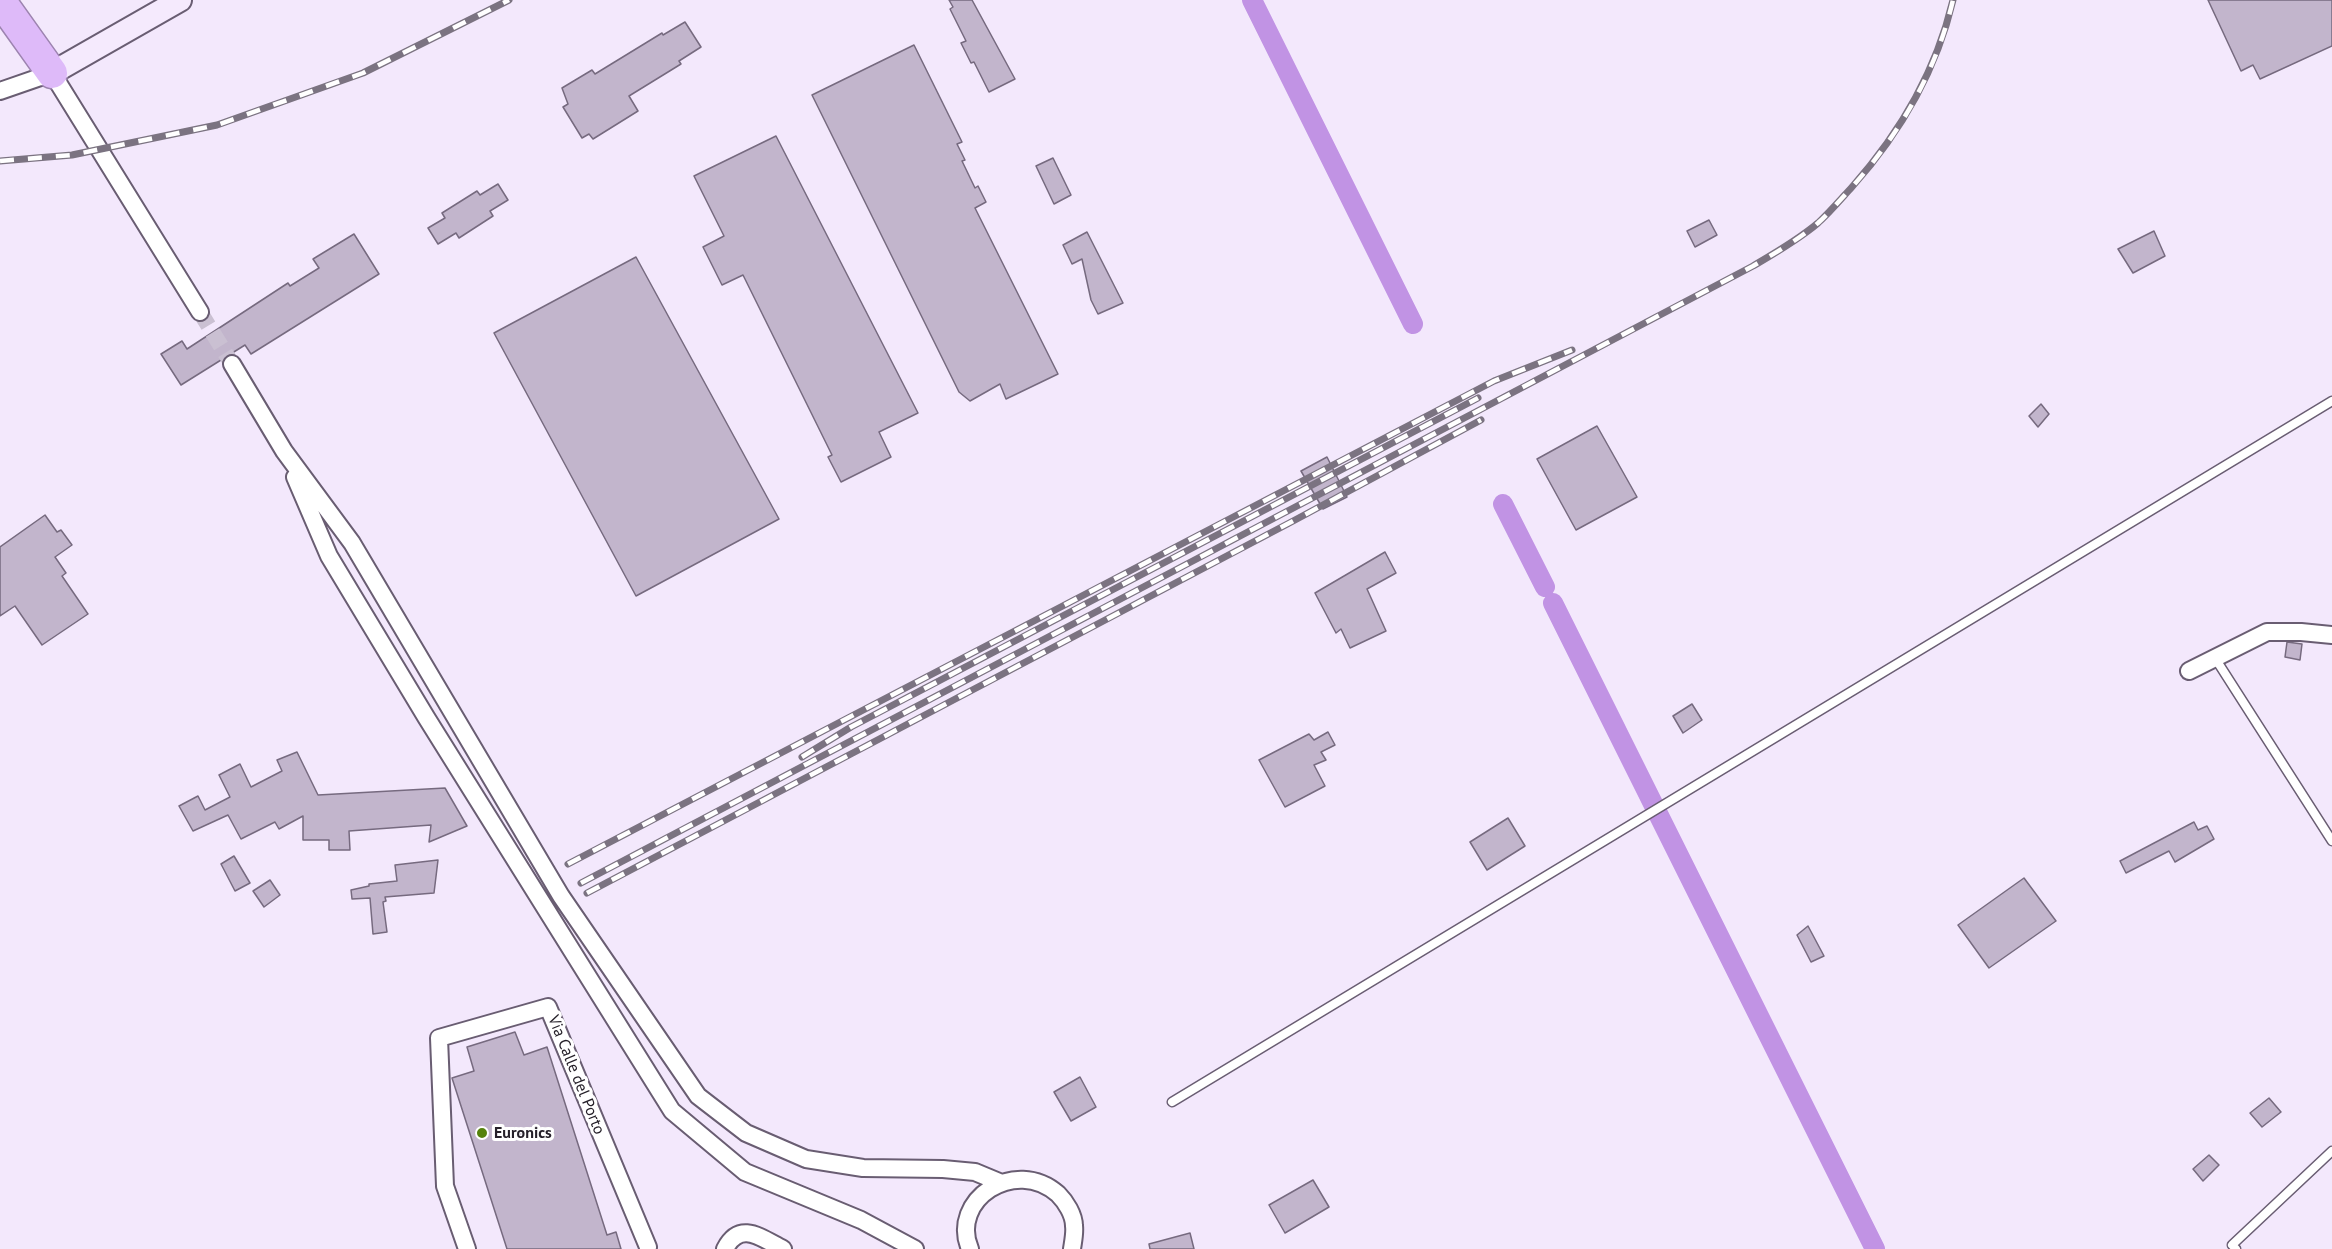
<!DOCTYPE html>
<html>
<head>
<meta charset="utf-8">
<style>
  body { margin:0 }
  canvas { display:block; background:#f3e8fc }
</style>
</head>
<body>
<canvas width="2332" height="1249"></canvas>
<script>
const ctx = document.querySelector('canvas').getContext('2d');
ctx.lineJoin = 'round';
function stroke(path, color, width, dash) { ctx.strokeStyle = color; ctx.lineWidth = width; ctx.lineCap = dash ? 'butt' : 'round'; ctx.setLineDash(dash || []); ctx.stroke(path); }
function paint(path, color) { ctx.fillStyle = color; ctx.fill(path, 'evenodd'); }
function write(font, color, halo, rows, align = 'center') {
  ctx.font = font + ' "PT Sans",sans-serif'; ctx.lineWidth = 6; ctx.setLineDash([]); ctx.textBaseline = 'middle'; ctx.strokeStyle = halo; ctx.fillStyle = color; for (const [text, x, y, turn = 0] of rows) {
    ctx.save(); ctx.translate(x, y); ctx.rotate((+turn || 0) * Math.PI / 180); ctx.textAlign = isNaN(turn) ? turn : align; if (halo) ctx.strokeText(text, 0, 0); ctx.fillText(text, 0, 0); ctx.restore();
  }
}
const canal = new Path2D(`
  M1252 0 1413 324
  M1503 504 1545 587
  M1553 603 1875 1249`);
const building = new Path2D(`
  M949 0H972L1015 79 989 92 974 62 971 63 961 43 966 41 950 9 953 7Z
  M2208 0H2332V46L2260 79 2253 65 2241 71Z
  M685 22 701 47 679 61 681 64 629 96 638 111 593 139 589 134 582 138 563 107 568 104 562 88 592 70 595 74 662 33 663 35Z
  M914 45 962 142 957 144 965 160 962 161 975 188 978 186 986 202 975 208 1058 374 1006 399 1000 384 970 401 959 392 812 95Z
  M776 136 918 413 879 432 891 457 841 482 828 457 832 455 743 275 722 285 703 247 724 236 694 176Z
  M1053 158 1071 195 1054 204 1036 166Z
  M498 184 508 200 490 211 493 216 459 238 456 233 438 244 428 228 445 218 442 213 477 191 480 195Z
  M1709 220 1717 235 1695 247 1687 231Z
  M2154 231 2165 256 2133 273 2118 249Z
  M1087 232 1123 303 1098 314 1091 300 1082 259 1072 264 1063 245Z
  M354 234 379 274 251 354 245 345 181 385 161 354 182 341 187 349 288 283 290 286 319 268 313 259Z
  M636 257 779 519 636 596 494 333Z
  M2041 404 2049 414 2038 427 2029 416Z
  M1597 426 1637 497 1576 530 1537 459Z
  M1327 457 1347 497 1323 509 1301 471Z
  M45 515 57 532 61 530 72 545 55 557 66 573 62 576 88 614 42 645 15 606 0 616V547Z
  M1385 552 1396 573 1367 589 1386 631 1350 648 1341 629 1336 633 1315 593Z
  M2287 642 2302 644 2300 660 2285 657Z
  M1692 704 1702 720 1683 733 1673 716Z
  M1328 732 1335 745 1321 752 1326 760 1314 765 1325 786 1285 807 1259 760 1309 734 1314 740Z
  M297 752 318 795 445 788 467 826 429 842 431 825 349 831 350 850H329V840H303V816L279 829 275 822 241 839 228 815 193 831 179 806 198 796 205 810 230 797 219 775 240 764 251 787 282 771 277 760Z
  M1508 818 1525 846 1487 870 1470 842Z
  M2194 822 2198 830 2207 826 2214 839 2175 862 2169 851 2126 873 2120 861Z
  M234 856 250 883 235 891 221 864Z
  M438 860 434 893 385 897 386 901 383 902 387 932 373 934 370 898 352 899 351 890 369 886V884L397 881 395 865Z
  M2024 878 2056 921 1989 968 1958 925Z
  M270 880 280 895 264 907 253 891Z
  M1808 926 1824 956 1811 962 1797 935Z
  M515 1032 524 1055 547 1047 607 1235 616 1232 621 1249H507L452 1078 474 1071 467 1047Z
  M1080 1077 1096 1107 1071 1121 1054 1092Z
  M2269 1098 2281 1112 2262 1127 2250 1113Z
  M2209 1155 2219 1165 2203 1181 2193 1169Z
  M1313 1180 1329 1207 1285 1233 1269 1205Z
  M1190 1233 1194 1249H1150L1149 1244Z`);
const streetTunnel = new Path2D(`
  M200 312 232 364`);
const lane = new Path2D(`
  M2215 658 2332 841
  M1172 1102 2332 401
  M2236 1249 2232 1245 2332 1151`);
const street = new Path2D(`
  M0 91 52 73 200 312
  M232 364 284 451 352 543 561 896 698 1096 746 1133 806 1159 863 1168 943 1169 975 1172 999 1182
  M295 477 329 556 426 717 672 1111 745 1172 861 1220 915 1249
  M2189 671 2267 632H2301L2332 635
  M467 1249 445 1186 439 1038 548 1007 648 1247
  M725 1249C740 1220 761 1238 783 1249
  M970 1249C949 1200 1015 1156 1058 1194 1066 1202 1074 1215 1074 1226 1075 1233 1073 1242 1072 1249`);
const secondary = new Path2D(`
  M52 73 180 0`);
const highway = new Path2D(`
  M0 0 52 73`);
const rail = new Path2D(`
  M0 161 72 155 217 125 363 73 509 0
  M802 757 851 727 1478 398
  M568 864 1494 381 1572 350
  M581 883 1753 266C1775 253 1798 240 1818 223 1830 212 1841 199 1852 187 1901 132 1936 72 1953 0
  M587 893 1295 520 1481 420`);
const markers = [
  [482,1133,6,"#55820c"]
];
const streetNames = [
  ["Via Calle del Porto",576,1075,68]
];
const poiNames = [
  ["Euronics",494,1133]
];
stroke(canal, '#c193e4', 20);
paint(building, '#c2b5cc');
stroke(building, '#766a7f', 1.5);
stroke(streetTunnel, '#cac0d2', 16, [16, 8]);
stroke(lane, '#695d72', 11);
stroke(street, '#695d72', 20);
stroke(secondary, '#695d72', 26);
stroke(highway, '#9d84b0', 33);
stroke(lane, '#fff', 8);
stroke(street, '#fff', 16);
stroke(secondary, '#f5eafd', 22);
stroke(highway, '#debaf9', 30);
stroke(rail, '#7b7381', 7);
stroke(rail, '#fff', 4.5, [14]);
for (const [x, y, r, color] of markers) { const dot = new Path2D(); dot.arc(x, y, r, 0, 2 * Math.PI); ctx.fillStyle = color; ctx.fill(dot); stroke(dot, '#fff', 2); }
write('16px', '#252029', '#fff', streetNames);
write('bold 16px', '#252029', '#fff', poiNames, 'left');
</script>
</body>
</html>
